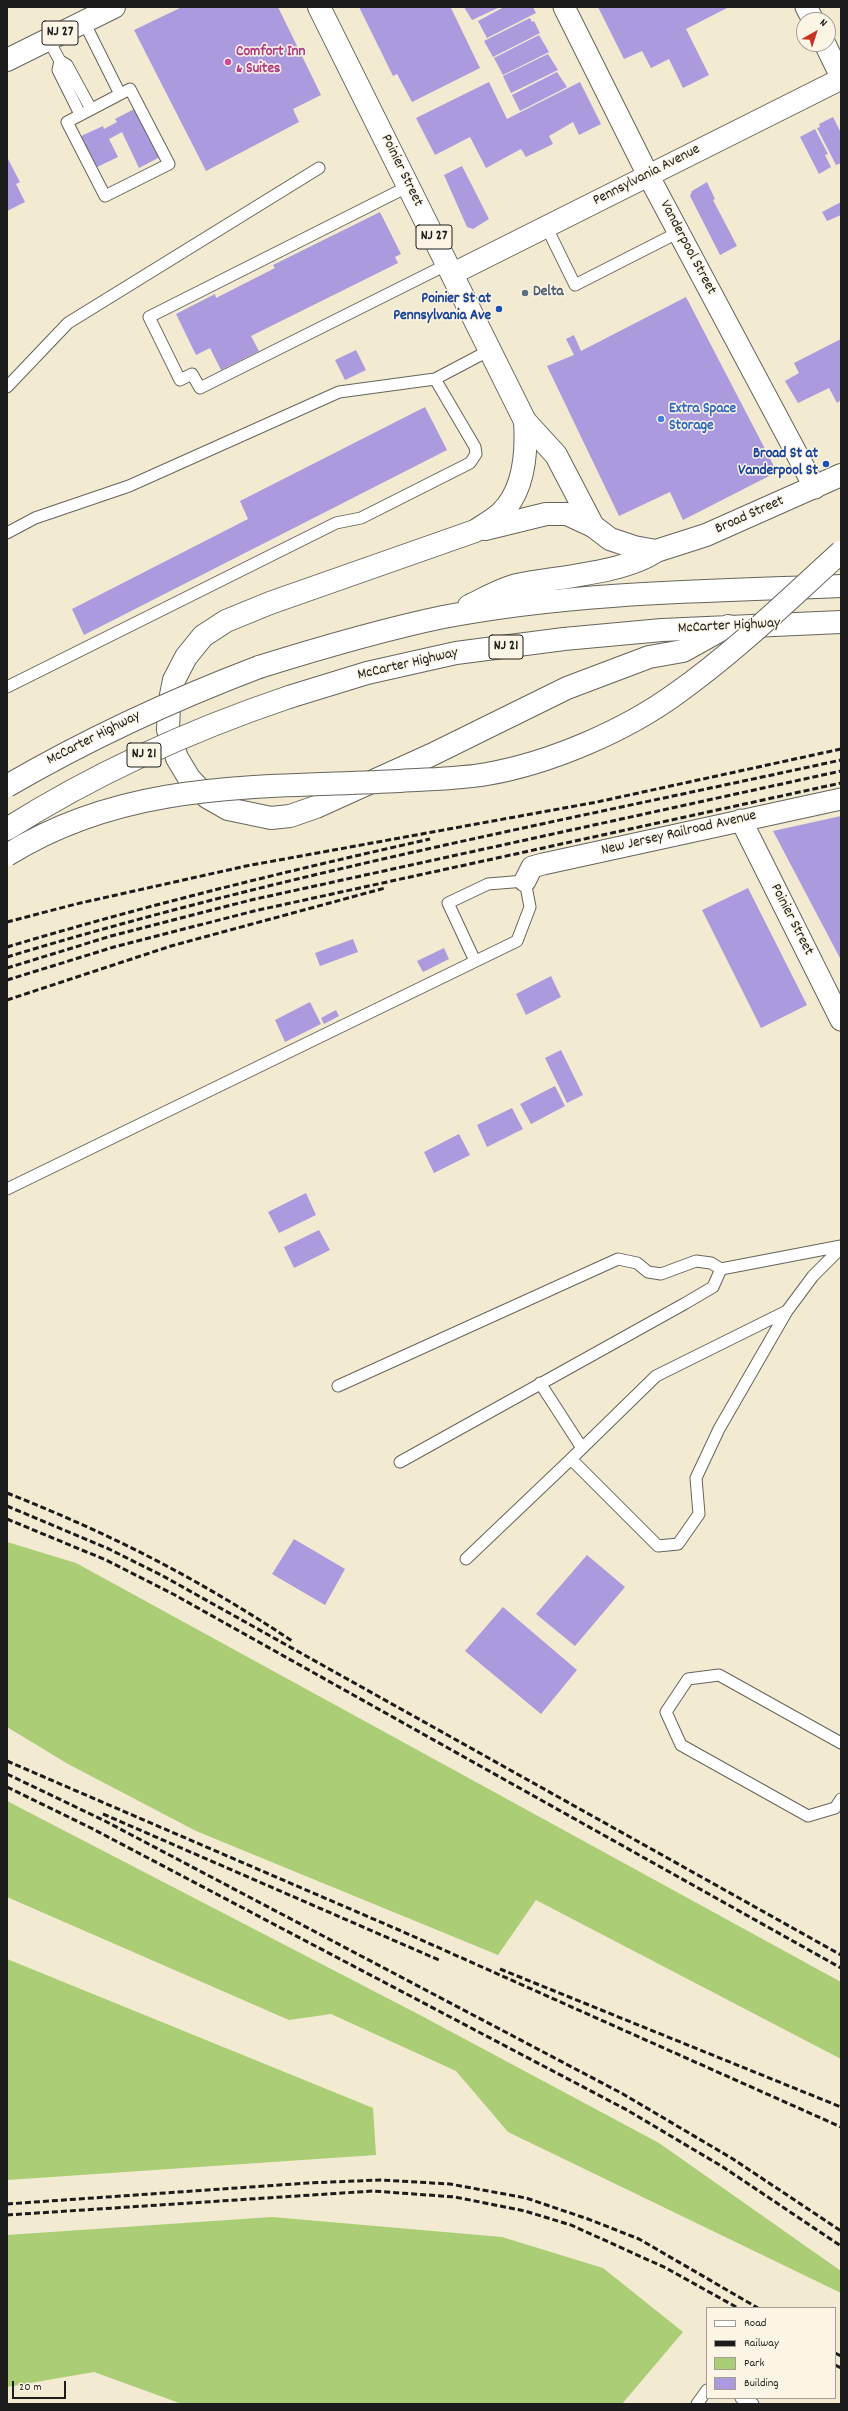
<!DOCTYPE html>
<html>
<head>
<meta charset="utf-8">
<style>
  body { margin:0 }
  #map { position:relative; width:848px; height:2411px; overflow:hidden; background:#f2ebd1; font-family:Dekko,sans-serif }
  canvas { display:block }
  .frame { position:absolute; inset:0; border:8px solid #1c1c1c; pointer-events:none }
  .legend { position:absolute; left:706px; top:2307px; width:130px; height:92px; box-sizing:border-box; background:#fcf5e5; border:1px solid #a29e95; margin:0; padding:5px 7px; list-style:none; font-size:12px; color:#1c1c1c }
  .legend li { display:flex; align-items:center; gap:8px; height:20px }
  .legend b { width:20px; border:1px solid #a29e95 }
  .north { position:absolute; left:796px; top:12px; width:40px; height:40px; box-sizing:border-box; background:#fcf5e5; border:1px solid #a29e95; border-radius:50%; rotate:39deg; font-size:11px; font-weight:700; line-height:16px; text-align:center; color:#1c1c1c }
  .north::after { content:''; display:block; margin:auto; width:14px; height:18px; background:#c8321e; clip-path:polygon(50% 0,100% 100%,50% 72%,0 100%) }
  .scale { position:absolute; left:12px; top:2381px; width:54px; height:18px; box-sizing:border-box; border:2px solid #1c1c1c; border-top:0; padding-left:5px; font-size:12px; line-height:14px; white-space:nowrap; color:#1c1c1c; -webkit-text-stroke:3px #fcf5e5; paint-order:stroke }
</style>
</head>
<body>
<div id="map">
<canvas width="848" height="2411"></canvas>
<div class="frame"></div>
<ul class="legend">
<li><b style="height:5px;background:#fff"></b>Road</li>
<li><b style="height:5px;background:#1c1c1c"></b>Railway</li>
<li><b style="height:11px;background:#aacd76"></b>Park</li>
<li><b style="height:11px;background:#ab9bde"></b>Building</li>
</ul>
<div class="north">N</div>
<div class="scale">20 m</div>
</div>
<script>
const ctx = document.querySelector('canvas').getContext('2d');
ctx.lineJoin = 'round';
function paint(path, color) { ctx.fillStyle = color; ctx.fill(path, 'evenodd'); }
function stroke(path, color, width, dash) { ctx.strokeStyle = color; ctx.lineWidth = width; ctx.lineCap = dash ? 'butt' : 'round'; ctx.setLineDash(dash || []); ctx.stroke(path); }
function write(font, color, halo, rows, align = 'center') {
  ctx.font = font + ' Dekko,sans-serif'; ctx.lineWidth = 3; ctx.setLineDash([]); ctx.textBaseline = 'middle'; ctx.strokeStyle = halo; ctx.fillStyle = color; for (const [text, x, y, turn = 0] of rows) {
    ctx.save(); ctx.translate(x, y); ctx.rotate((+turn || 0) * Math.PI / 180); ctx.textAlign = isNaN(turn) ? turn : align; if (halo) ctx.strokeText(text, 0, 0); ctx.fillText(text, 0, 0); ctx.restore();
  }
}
const green = new Path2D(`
  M7 1542 76 1563 841 1982V2059L536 1900 498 1955 196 1831 68 1764 7 1727Z
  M7 1801 418 2014 659 2143 841 2271V2293L508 2132 456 2071 331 2014 289 2020 7 1897Z
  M7 1959 373 2108 376 2155 7 2180Z
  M272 2217 502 2237 603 2268 683 2332 622 2404H182L94 2372 7 2387V2235Z`);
const building = new Path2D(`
  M182 7H278L321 95 293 109 299 122 206 171 134 30Z
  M359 7H454L451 8 480 68 412 102 397 74 393 76Z
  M464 7H500L472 20Z
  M504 7H533L536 13 487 38 478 21Z
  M598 7H729L686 29 709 75 683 88 669 59 651 68 642 51 624 59Z
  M530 18 532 22 534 21 540 33 493 57 484 41Z
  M539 35 549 52 503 75 494 58Z
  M548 54 558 70 511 93 503 76Z
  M557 72 567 87 520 111 512 95Z
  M489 82 507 119 580 82 601 124 579 135 573 122 549 136 553 144 526 157 521 149 486 168 470 137 435 155 416 118Z
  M138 107 162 156 139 168 122 132 109 139 118 157 95 168 79 137 103 126 104 129 117 122 115 119Z
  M833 117 841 133V163L836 165 817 128 820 127 819 124Z
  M815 129 828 154 825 155 831 167 819 174 800 137Z
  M7 157 20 182 16 184 25 202 7 211Z
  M462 166 489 219 473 229 467 227 444 175Z
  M707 182 715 199 713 200 737 246 720 255 690 196 692 191Z
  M841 202V215L827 221 822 212Z
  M380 212 401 254 395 257 398 263 251 336 259 351 221 370 210 348 196 355 176 314 215 294 216 298 275 268 273 265Z
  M686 297 777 472 683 520 670 492 619 516 547 366 574 355 566 339 574 335 581 351Z
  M841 339V400L837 403 829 388 798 403 785 381 799 373 794 363Z
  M356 350 366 370 345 380 335 360Z
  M425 407 447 450 84 635 72 609 248 519 240 501Z
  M841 816V960L773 831Z
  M748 888 807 1005 761 1028 702 910Z
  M353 939 358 952 320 966 315 953Z
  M444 948 449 959 423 972 417 961Z
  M551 976 561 997 526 1015 516 994Z
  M310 1002 321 1024 285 1042 275 1020Z
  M336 1010 339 1016 324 1024 321 1018Z
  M561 1050 583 1095 567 1103 545 1058Z
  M555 1086 565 1106 531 1124 520 1104Z
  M512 1108 523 1129 487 1147 477 1125Z
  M459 1134 470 1155 434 1173 424 1152Z
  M306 1193 316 1215 279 1233 268 1212Z
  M319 1230 330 1250 294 1268 284 1247Z
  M294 1539 345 1569 325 1605 272 1574Z
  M587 1555 625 1587 575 1646 536 1614Z
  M503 1607 577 1670 541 1714 465 1651Z`);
const service = new Path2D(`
  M84 22 120 94
  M48 39 60 61 58 70 80 114
  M60 61 67 65 91 109
  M130 89 169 164 105 196 67 122Z
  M409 186 149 317 180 380 192 374 200 388 448 264
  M546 226 575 285 679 232
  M7 387 68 323 319 168
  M7 533 35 518 129 486 339 392 435 379 490 350
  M7 687 336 523 361 518 470 463 476 454 475 447 435 379
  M7 1189 517 941 530 907 525 881 488 884 448 903 475 961
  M787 1311 656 1376 571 1459 658 1546 678 1544 699 1514 696 1478 719 1429 787 1311 813 1276 841 1248
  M540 1383 582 1448
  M338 1386 618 1259 637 1263 648 1272 661 1274 696 1261 711 1263 721 1269
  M400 1462 684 1304 713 1287 721 1269 841 1246
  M466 1559 571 1459
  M841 1743 719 1675 688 1679 666 1712 681 1745 808 1816 835 1808 841 1799
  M741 2398 753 2404
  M697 2404 707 2390`);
const minor = new Path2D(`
  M564 7 648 175 815 488
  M806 7 813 20
  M825 44 841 77
  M452 274 841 79
  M741 820 841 1020
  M525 881 532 867 543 864 841 799`);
const primary = new Path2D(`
  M319 7 525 421 556 455 593 526 610 539 634 547 656 551 706 535 841 475
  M7 60 114 7`);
const motorway = new Path2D(`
  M525 421C527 452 525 490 501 513 493 520 484 525 475 531L270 603 226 621 203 636 186 657 174 680 169 705 168 730 177 758 189 778 207 797 228 809 271 818 290 816 316 807 431 755 567 688 649 657 683 651 728 626
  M485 529 546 514H567L593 526
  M469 606C484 599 501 589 517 585 557 577 625 573 656 551
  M259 667C320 648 381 630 443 617 573 592 709 591 841 586
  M289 697 367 673 456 653 564 639 662 630 841 622`);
const rail = new Path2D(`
  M7 922 76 904 246 866 597 802 841 749
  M7 947C147 905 287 871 430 839
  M7 957C280 874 562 821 841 760
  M7 968 111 936 251 900 841 771
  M7 980 114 947 254 911 841 783
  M7 1000 171 946 385 888
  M7 1493C111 1534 199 1579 292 1641
  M7 1506 109 1549 163 1576 841 1955
  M7 1519 106 1560 173 1594 841 1968
  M7 1761 399 1930 841 2127
  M7 1774 105 1821 623 2094 733 2159 841 2231
  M7 1787 91 1828 627 2110 723 2167 841 2246
  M103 1814 439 1960
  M500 1969 841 2107
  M7 2204 308 2183 381 2180 450 2184 526 2198 588 2219 639 2239 758 2308
  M7 2215 373 2191 455 2197 525 2211 571 2225 666 2268 738 2308
  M835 2353 841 2356
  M835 2365 841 2368`);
const motorwayBridge = new Path2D(`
  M7 786C88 739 172 700 259 667
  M7 829C94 774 191 730 289 697
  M7 855C129 779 263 788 400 781 429 779 459 779 487 774 550 763 625 731 677 693 736 651 788 600 841 552`);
const markers = [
  [228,62,4,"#d1479c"],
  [525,293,4,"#5c6f8a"],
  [499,309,4,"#1a4fb4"],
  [661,419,4,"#3f7fe0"],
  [826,464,4,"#1a4fb4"]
];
const shields = [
  [60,33,36],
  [434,237,36],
  [506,647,34],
  [144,755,34]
];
const shieldNames = [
  ["NJ 27",60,33],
  ["NJ 27",434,237],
  ["NJ 21",506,647],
  ["NJ 21",144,755]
];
const hotelNames = [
  ["Comfort Inn",236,53],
  ["& Suites",236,70]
];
const streetNames = [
  ["Poinier Street",401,171,64],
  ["Pennsylvania Avenue",647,176,-27],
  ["Vanderpool Street",687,248,62],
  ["Broad Street",750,516,-24],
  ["McCarter Highway",729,627,-3],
  ["McCarter Highway",408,665,-13],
  ["McCarter Highway",94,739,-27],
  ["New Jersey Railroad Avenue",679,834,-13],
  ["Poinier Street",791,920,63]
];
const serviceNames = [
  ["Delta",533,293]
];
const transitNames = [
  ["Poinier St at",491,300],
  ["Pennsylvania Ave",491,317],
  ["Broad St at",818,455],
  ["Vanderpool St",818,472]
];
const shopNames = [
  ["Extra Space",669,410],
  ["Storage",669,427]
];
paint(green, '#aacd76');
paint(building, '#ab9bde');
stroke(service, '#67645b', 13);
stroke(minor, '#67645b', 23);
stroke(primary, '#67645b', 24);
stroke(motorway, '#67645b', 24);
stroke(service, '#fff', 11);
stroke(minor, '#fff', 21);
stroke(primary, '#fff', 22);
stroke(motorway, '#fff', 22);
stroke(rail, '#1c1c1c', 3, [6, 3]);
stroke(motorwayBridge, '#67645b', 24, []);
stroke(motorwayBridge, '#fff', 22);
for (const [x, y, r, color] of markers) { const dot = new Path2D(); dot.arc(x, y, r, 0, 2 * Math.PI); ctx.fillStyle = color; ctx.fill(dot); stroke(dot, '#fcf5e5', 1.5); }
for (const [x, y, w] of shields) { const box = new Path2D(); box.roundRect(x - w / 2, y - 12, w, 24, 3); ctx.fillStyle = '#fcf5e5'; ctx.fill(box); stroke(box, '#1c1c1c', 1); }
write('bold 14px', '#1c1c1c', null, shieldNames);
write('bold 15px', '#b23c85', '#fcf5e5', hotelNames, 'left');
write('15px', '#1c1c1c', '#fcf5e5', streetNames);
write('bold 15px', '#4e5e75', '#fcf5e5', serviceNames, 'left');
write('bold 15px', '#164399', '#fcf5e5', transitNames, 'right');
write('bold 15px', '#366cbe', '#fcf5e5', shopNames, 'left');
</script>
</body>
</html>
